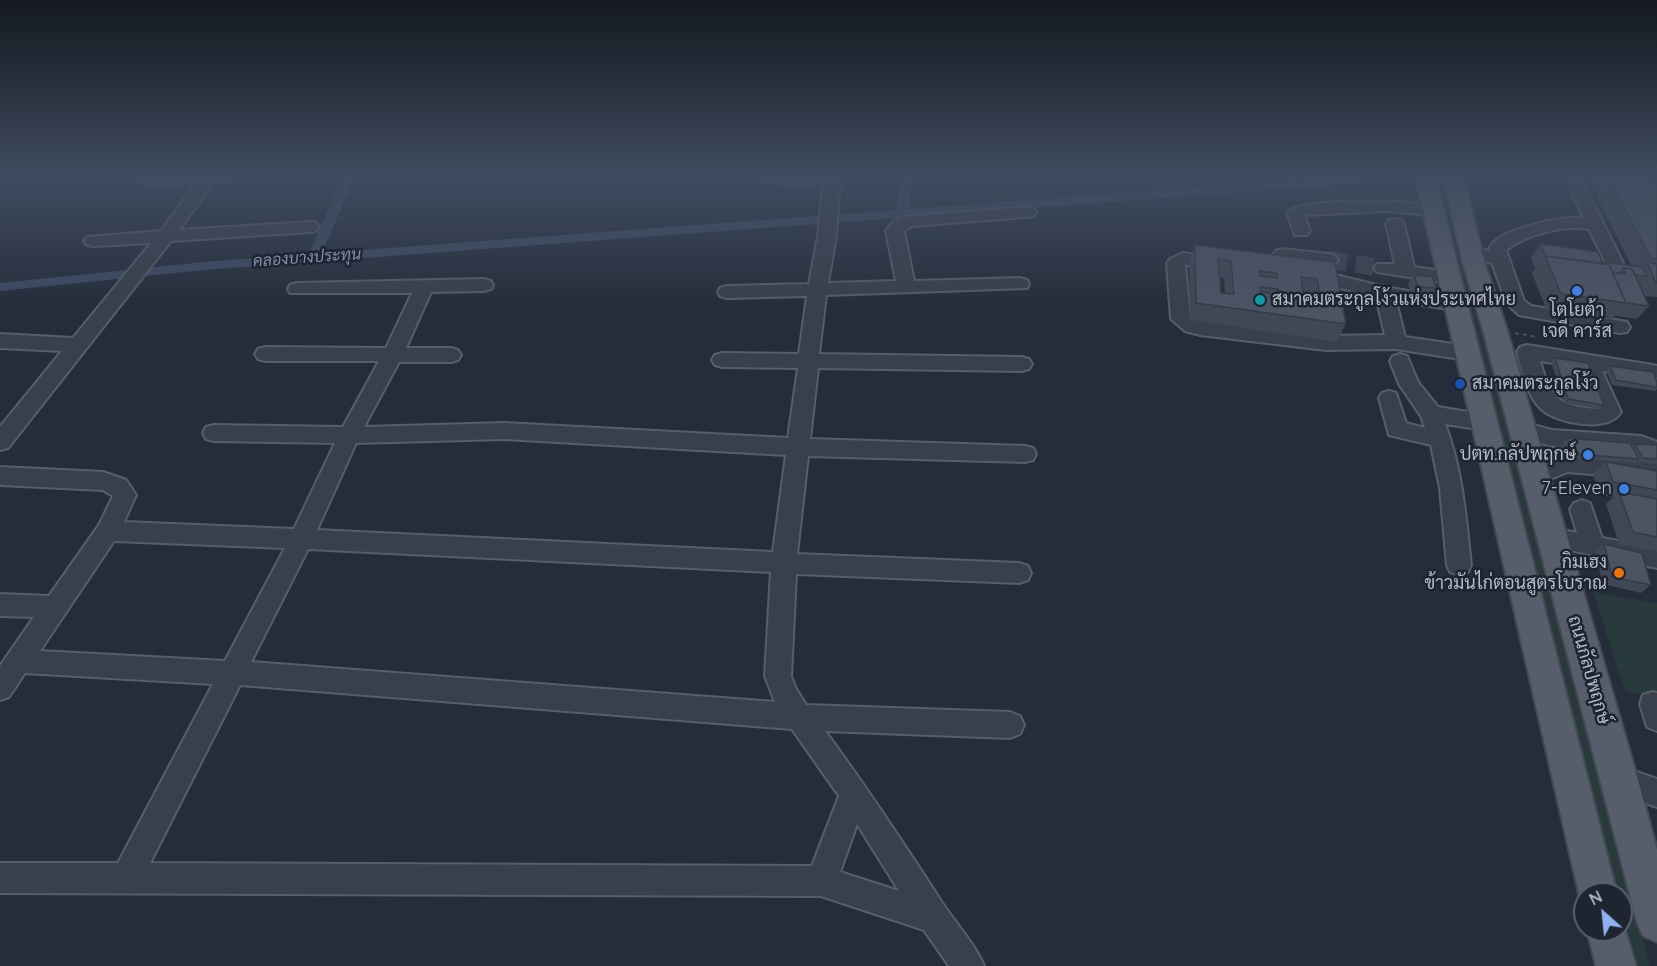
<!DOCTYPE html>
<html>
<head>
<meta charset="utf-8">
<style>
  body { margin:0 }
  #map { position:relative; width:1657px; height:966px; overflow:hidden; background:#252d3a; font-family:Quicksand,sans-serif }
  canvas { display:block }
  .north { position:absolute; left:1573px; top:882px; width:60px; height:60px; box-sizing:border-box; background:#1e2430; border:2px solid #5a606c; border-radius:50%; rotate:333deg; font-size:16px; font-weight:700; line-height:24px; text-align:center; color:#b4bac6 }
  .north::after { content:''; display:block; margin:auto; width:21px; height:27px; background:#91b0ef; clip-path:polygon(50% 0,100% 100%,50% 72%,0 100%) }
</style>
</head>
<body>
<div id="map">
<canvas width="1657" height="966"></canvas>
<div class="north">N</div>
</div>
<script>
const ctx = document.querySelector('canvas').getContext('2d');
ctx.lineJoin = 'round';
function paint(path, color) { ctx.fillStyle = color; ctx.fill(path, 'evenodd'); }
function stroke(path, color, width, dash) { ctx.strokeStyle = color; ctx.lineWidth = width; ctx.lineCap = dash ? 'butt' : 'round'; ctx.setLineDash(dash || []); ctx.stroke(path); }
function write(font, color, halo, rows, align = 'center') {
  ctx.font = font + ' Quicksand,Sarabun,sans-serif'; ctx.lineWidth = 5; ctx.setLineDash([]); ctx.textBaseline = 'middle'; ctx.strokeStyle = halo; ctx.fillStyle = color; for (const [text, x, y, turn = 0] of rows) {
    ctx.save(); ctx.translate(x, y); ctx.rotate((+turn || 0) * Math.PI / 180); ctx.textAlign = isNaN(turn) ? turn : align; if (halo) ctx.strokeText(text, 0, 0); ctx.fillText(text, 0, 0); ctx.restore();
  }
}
const green = new Path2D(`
  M1432 176H1442L1650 966H1636L1621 906V894H1618Z
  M1593 592 1657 603V698L1625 691Z`);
const canal = new Path2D(`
  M343 176H355L322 253 896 210 900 176H912L909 209 1357 176H1409L1403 180 204 270 0 291V283L204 262 309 254Z`);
const minorTunnel = new Path2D(`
  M1329 260 1383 268`);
const path = new Path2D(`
  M1515 333 1538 337`);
const minor = new Path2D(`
  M134 176H239L237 179 214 182 179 230 310 222 316 223 319 227 316 231 310 232 171 241 8 448 0 450V427L62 351 0 348V334L73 338 151 243 93 246 87 245 84 241 87 237 161 231 196 183C179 184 147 191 134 176Z
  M757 176H840L836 236 828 283 896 281 886 231 893 222 902 217 1027 207 1033 208 1036 212 1033 216 1027 217 912 226 904 231 914 281 1020 278 1027 280 1029 284 1027 288 826 295 819 354 1022 357 1029 359 1032 364 1029 369 1022 371 818 368 810 439 1025 446 1033 448 1036 454 1033 460 1025 462 808 456 797 554 1019 563 1028 566 1031 573 1028 580 1019 583 796 574 791 676 795 687 806 705 1010 712 1020 716 1024 725 1020 734 1010 738 825 731C866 786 904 844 941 901 955 923 974 942 984 966H949L924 930 821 896 0 893V863H118L213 684 25 673 9 697 0 700V666L34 617 0 616V594L49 596 99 525 113 496 103 490 0 485V467L103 472 126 480 136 495 124 522 294 529 335 443 214 441 206 439 203 433 206 427 214 425 343 427 379 361H265L258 359 255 354 258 349 265 347 386 348 412 293H290L288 289 290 285 297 283 484 279 491 281 493 285 491 289 484 291 431 292 406 348H451L458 350 461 355 458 360 451 362H399L364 427 504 423 788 438 798 368 722 367 715 365 712 360 715 355 722 353 799 354 807 296 727 298 720 296 718 292 720 288 727 286 809 284 818 236 823 185 764 182 758 180ZM504 439 786 455 773 552 317 530 356 443ZM114 541 285 548 225 661 40 651ZM308 549 771 572 765 676 775 702 251 662ZM240 685 792 729 839 796 812 866 150 863ZM857 824 899 891 840 872Z
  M1565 176 1580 177 1623 263 1620 267H1608L1589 229C1562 225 1528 234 1506 250L1524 301 1531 306 1627 322 1630 327 1627 332 1620 333 1519 315 1507 304 1492 263 1466 258 1463 254 1466 250 1472 248 1489 251C1491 230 1565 215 1583 218Z
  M1386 201 1432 205 1438 206 1441 210 1438 214 1432 215 1386 211 1307 215 1305 216 1310 231 1307 235H1295L1287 213C1298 199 1367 202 1386 201Z
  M1395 219 1401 220 1404 224 1414 267 1455 273 1457 277 1455 281 1448 283 1377 272 1374 268 1377 264H1395L1386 224 1389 220Z
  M1282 249 1329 254 1335 256 1338 260 1335 264 1329 266 1276 259 1273 255 1276 251Z
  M1183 253 1225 259 1228 263 1225 267 1219 269 1185 265 1190 316 1198 321 1326 336 1385 335 1376 297 1305 279 1302 275 1305 271 1311 269 1385 287 1462 300 1464 304 1462 308 1455 310 1396 301 1405 337 1467 346 1474 348 1477 353 1474 358 1467 360 1396 349 1326 350 1200 335 1185 331 1171 319 1167 263 1170 259Z
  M1527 345 1653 365 1657 366V378L1602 371 1621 412C1608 434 1555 423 1540 408 1526 393 1522 371 1517 352L1520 347ZM1540 361 1580 367 1598 409C1558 406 1551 399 1540 361Z
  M1400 354 1407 356 1418 382 1438 407 1492 416 1495 422 1492 428 1484 430 1445 424C1462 468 1466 517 1471 565L1468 572 1459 575 1450 572 1447 565 1440 488 1431 445 1389 435 1379 398 1382 393 1389 391 1396 393 1406 423 1425 428 1421 416 1399 384 1390 361 1393 356Z
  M1522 422 1552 430 1642 436 1657 442V459L1639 452 1552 446 1514 436 1511 430 1514 424Z
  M1566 455 1657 462V480L1568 472 1535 485 1527 482 1524 476 1527 470Z
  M1582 500 1590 503 1602 538 1657 548V568L1545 545 1541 538 1545 531 1553 528 1577 533 1570 509 1574 503Z
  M1653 692 1657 693V731L1647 727 1640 704 1643 695Z
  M1620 766 1657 779V807L1610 790 1606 780 1610 770Z`);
const major = new Path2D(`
  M1415 176H1435L1617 894H1585V908L1579 894Z
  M1443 176H1463L1485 264 1507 330 1638 780 1657 850V942L1643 936 1637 922 1483 330 1463 264Z
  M1621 916 1636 966H1596L1587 930H1621Z`);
const wall = new Path2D(`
  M1587 176H1649L1657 189V297L1644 296 1640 284 1639 285 1649 306 1637 319 1615 316 1611 320 1547 311 1532 273 1535 269 1531 257 1541 244 1603 262 1631 265Z
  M1195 245 1335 262 1346 324 1336 342 1190 320 1189 262ZM1220 278H1224L1225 293H1221Z
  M1414 275 1437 288 1431 297 1413 296 1408 284Z
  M1555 358 1604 405 1600 409 1565 403 1551 362Z
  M1610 366 1657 382V389L1655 391 1612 385 1606 370Z
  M1567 438 1632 447 1635 444 1657 445V464L1639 462 1638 460 1635 463 1571 458 1563 443Z
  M1606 462 1657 471V552L1619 544 1606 504 1613 497 1600 495 1593 474Z
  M1604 544 1651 585 1641 593 1603 584 1595 552Z`);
const building = new Path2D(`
  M1608 176H1649L1657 189V259L1651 258Z
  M1541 244 1598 252 1603 264 1545 256Z
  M1195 245 1335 262 1346 324 1196 303ZM1218 259 1231 261 1234 294 1221 293ZM1259 271 1277 273V278L1260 276ZM1301 277 1317 279 1321 300 1304 298ZM1260 287 1278 289 1279 295 1261 292Z
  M1545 256 1609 264 1626 303 1561 294Z
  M1602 262 1643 267 1647 276 1635 275 1632 269 1623 268 1620 273V274L1612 272 1609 264H1603Z
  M1647 262 1657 264V283H1656Z
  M1623 268 1632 269 1649 306 1626 303 1612 272 1626 274Z
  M1414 275 1432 277 1437 288 1418 287Z
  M1555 358 1588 363 1604 405 1568 399Z
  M1610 366 1653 372 1657 382V387L1616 380Z
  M1567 438 1630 443 1639 459 1575 454Z
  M1635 444 1657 445V459L1643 458Z
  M1606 462 1657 471V490L1613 482Z
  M1619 492 1657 499V537L1633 532Z
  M1604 544 1642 553 1651 585 1612 577Z`);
const markers = [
  [1577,291,6,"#3f7fe0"],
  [1260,300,6,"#0f9aa8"],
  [1460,384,6,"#1a4fb4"],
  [1588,455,6,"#3f7fe0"],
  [1624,489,6,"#3f7fe0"],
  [1619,573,6,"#e8710a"]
];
const farWaternames = [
  ["คลองบางประทุน",307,258,-4]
];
const poiNames = [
  ["สมาคมตระกูลโง้วแห่งประเทศไทย",1272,300,"left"],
  ["โตโยต้า",1577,311,"center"],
  ["เจดี คาร์ส",1577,332,"center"],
  ["สมาคมตระกูลโง้ว",1472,384,"left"],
  ["ปตท.กลัปพฤกษ์",1576,455],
  ["7-Eleven",1612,489],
  ["กิมเฮง",1607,563],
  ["ข้าวมันไก่ตอนสูตรโบราณ",1607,584]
];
const streetNames = [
  ["ถนนกัลปพฤกษ์",1589,670,74]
];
paint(green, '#283a3c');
paint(canal, '#3c4a62');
stroke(minorTunnel, '#3a424f', 18, [18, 9]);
stroke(minor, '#575d69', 4);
stroke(major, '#424854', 4);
stroke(path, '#455559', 2, [4, 4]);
paint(minor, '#393f4b');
paint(major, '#575e6b');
paint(wall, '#404855');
paint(building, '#4b5463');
stroke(building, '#343b45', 1.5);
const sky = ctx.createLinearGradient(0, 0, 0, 311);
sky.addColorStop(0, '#141920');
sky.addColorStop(0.57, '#404c60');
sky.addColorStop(1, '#404c6000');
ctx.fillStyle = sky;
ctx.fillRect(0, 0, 1657, 311);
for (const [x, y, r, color] of markers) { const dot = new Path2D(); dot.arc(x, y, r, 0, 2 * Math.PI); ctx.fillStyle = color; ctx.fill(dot); stroke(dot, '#1e2430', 2); }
write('italic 16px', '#7e8fab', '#1e2430', farWaternames);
write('18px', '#b4bac6', '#1e2430', poiNames, 'right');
write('18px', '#b4bac6', '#1e2430', streetNames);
</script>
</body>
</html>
